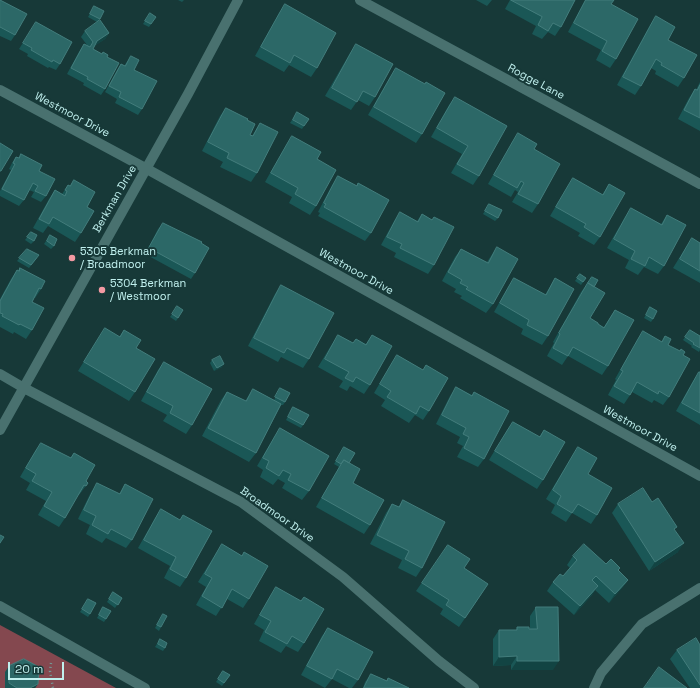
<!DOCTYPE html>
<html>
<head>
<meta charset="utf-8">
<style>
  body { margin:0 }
  #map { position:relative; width:700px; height:688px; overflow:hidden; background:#173938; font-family:"Space Grotesk",sans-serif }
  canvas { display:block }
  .scale { position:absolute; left:8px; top:662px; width:56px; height:18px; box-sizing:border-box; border:2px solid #c0f0ee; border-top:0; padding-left:5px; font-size:12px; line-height:14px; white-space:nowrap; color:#c0f0ee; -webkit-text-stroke:3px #173938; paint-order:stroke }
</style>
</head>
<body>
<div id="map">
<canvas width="700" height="688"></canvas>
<div class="scale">20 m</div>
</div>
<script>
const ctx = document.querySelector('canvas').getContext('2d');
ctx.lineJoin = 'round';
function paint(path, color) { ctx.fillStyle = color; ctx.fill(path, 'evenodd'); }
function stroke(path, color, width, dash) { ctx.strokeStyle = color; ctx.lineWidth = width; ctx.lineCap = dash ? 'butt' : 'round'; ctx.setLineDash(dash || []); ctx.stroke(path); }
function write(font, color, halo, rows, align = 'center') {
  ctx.font = font + ' "Space Grotesk",sans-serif'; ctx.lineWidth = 4; ctx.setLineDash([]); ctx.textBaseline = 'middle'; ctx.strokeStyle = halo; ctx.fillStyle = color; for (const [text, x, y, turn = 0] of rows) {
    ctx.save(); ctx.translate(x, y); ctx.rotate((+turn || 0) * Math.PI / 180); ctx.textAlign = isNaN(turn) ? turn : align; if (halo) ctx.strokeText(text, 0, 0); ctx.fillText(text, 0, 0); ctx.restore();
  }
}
const green = new Path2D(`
  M0 625 116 688H0Z`);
const path = new Path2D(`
  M51 663 50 671 53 688`);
const minor = new Path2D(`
  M360 0 700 184
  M0 90 147 169 700 476
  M0 374 24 388 241 502 343 577 439 661 474 688
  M0 430 188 94 238 0
  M0 606 145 688
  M594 688 601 673 642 624 700 588`);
const wall = new Path2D(`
  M0 0 15 35 11 41 0 36Z
  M178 0H184L182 2Z
  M476 0H492L487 6Z
  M510 0H575L561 27 555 36 548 32 542 39 532 34 536 26 505 9Z
  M585 0H614L611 4 616 59 610 68 596 60 601 50 568 32Z
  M285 4 317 68 311 77 289 65 284 72 255 56 279 13Z
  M94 6 100 19 98 21 109 33 105 39 94 46 93 49 107 57 105 89 101 95 83 85 84 83 67 74 80 50 84 44 87 45 81 37 85 31 97 22 88 17Z
  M150 13 151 24 149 27 143 24Z
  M656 16 668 40 684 78 678 87 655 74 656 71 651 68 641 86 635 95 617 85 650 25Z
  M36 22 60 64 56 70 49 67 48 68 27 56 28 54 19 49Z
  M356 44 375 97 369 106 358 100 351 110 325 96 350 53Z
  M131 56 134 70 142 109 138 115 115 103 117 99 105 92 117 70 121 64 124 66Z
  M396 68 422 134 416 143 368 115 390 77Z
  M700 82V131L678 119 689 98 695 89 696 90Z
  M455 97 479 176 473 185 451 173 462 154 431 137 449 105Z
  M226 108 250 135 252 136 260 123 257 173 251 182 220 167 223 162 202 151 220 116Z
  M297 112 304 126 302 129 290 123Z
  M518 133 534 149 538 204 532 213 512 202 518 192 515 190 511 197 488 184 512 142Z
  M292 136 317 159 316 206 310 215 289 203 292 197 265 182 286 145Z
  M21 154 39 171 46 196 41 202 31 197 34 192 29 190 24 200 19 206 0 196V191L11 170 9 169 12 163 16 157 18 158Z
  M338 176 356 186 358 183 371 233 365 241 318 216 320 213 318 212 332 185Z
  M573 178 602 195 609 184 600 237 594 245 578 236 580 233 550 216 567 187Z
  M74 180 87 207 81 233 75 242 48 226 43 233 33 228 49 199 55 190 62 194 68 185 70 186Z
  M489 204 498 218 495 221 483 214Z
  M631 208 661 224 667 215 664 266 658 274 644 267 638 275 625 268 629 260 607 248 625 217Z
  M400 212 417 221 422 214 432 220 434 217V265L428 274 394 257 396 253 381 245 394 221Z
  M163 223 201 243 195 273 191 279 145 254 158 229Z
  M31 232 34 241 31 244 25 240Z
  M50 235 54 246 51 249 44 244Z
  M692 238 700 243V283L673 268 686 247Z
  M497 247 493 304 486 313 460 298 462 296 454 292 456 289 442 281 455 257 461 249 487 262Z
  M27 249 37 258 29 268 17 261Z
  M20 268 41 289 35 298H34L32 302V330L26 339 14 332 13 334 0 327V299L11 279 17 270H18Z
  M580 274 586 278 581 285 575 281Z
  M592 277 594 287 590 318 598 324 604 327 615 310 608 366 602 375 568 356 562 365 547 356 554 343 553 342 581 292Z
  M514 278 545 295 555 278 548 336 542 345 521 334 523 329 494 312 508 287Z
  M281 285 309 359 303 368 281 357 278 362 248 346 275 294Z
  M650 307 653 319 651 322 644 318Z
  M175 310 178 318 176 321 170 317Z
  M105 328 119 337 124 330 135 392 129 401 78 371 99 337Z
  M690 330 700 336V350L699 352 691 347 692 346 683 340Z
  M643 331 661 342 665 336 668 345 683 355 669 397 663 405 654 400 652 403 632 392 624 404 608 395 616 380 615 379 637 340Z
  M338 335 353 343 356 339 366 344 372 335 370 385 364 394 350 386 347 391 339 387 343 381 318 367 332 344Z
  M397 355 423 370 426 365 429 411 423 420 415 415 409 423 381 406 385 400 374 393 391 364Z
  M212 360 222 367 214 371 210 363Z
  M164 362 192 425 186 434 163 421 167 415 141 401 158 370Z
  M699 372H700V425L676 411 693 381Z
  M456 387 472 395 474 392 484 459 478 467 457 457 463 446 457 443 460 437 436 424 450 396Z
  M280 388 285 402 283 405H281L256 453 249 462 202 436 221 400 227 392 245 401 253 389 274 400Z
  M293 407 303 425 301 428 286 420Z
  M513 422 539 437 544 430 543 480 537 489 489 460 507 430Z
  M280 428 309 491 302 500 282 488 285 483 278 479 273 485 260 477 263 470 257 466 274 437Z
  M41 443 70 458 74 453 86 481 88 483 79 495 78 494 65 518 59 527 38 515 46 501 26 490 30 483 20 477 35 451Z
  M344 447 349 463 353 483 370 525 364 534 316 507 339 467 334 464Z
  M578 447 588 474 597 515 591 524 572 513 566 522 551 513 555 505 546 499 572 456Z
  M97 483 119 494 125 484 132 540 126 548 106 538 102 543 86 534 90 525 78 519 91 492Z
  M403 500 422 568 416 577 398 568 402 560 370 544 386 513 392 504 398 507Z
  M652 502 678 552 649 571 612 513 618 504Z
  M161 509 180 520 183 515 186 578 180 587 164 578 170 566 138 548 155 518Z
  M222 544 242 556 244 552 249 599 243 608 227 599 216 616 196 605 206 587 198 582 216 553Z
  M448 545 464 568 488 584 459 627 440 614 443 609 416 591Z
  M573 556 620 568 618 570 628 580 622 588 609 603 595 590 592 595 574 615 547 591 553 582 563 576 570 568 567 565Z
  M276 587 301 601 304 597V643L298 652 286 646 281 653 259 641 264 630 254 624 270 596Z
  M113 592 122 598 115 608 107 602Z
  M88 599 90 614 88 617 80 612Z
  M103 607 106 619 104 622 97 618Z
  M536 607 553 670H511V665L493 666V639L499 630H516L517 627 530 629V616Z
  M163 614 161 627 159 631 155 628Z
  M328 628 358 680 352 688H349L332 679 325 688 301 675 322 636Z
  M160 639 165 648 163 651 155 647Z
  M700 645V688H690L670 659 677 650Z
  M9 666 38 684 35 688H5V672Z
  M223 671 230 675 222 686 216 682Z
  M371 674 386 681 388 678 409 688H363L365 682Z`);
const shadedWall = new Path2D(`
  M109 33 105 39 93 47 97 41Z
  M224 364 222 367 214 371 217 368Z
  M684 543 678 552 649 571 655 562Z
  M628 580 622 588 609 603 615 594Z
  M598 586 592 595 574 615 580 606Z
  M517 656 511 665 493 666 499 657Z
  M517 661H559L553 670H511Z
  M38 684 35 688H30Z`);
const building = new Path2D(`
  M0 0 27 14 15 35 0 27Z
  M511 0H575L561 27 553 23 548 31 538 25 542 17Z
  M586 0H614L611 4 638 19 616 59 602 51 607 41 574 23Z
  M285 4 336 33 317 68 294 55 290 63 261 47Z
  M94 6 104 11 100 19 90 14Z
  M150 13 156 17 151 24 145 21Z
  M656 16 675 27 668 40 697 55 684 78 661 65 662 63 656 59 641 86 623 77Z
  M100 20 109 33 97 41 93 49 102 54 103 52 108 55 107 57 119 63 105 89 87 79 88 77 71 68 84 44 90 47 93 42 85 31Z
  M36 22 72 42 60 64 53 60 52 62 31 50 32 48 23 43Z
  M356 44 393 64 375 97 363 91 357 102 332 88Z
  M131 56 139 60 134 70 157 81 142 109 119 97 121 92 109 86 121 64 125 66Z
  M396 68 425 84 426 82 445 93 422 134 374 107Z
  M700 85V118L684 110 695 89 697 90Z
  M455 97 507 126 479 176 457 164 468 146 437 128Z
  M226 108 248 119 247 120 255 124 250 135 253 136 260 123 278 132 257 173 227 158 229 153 208 142Z
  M297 112 309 119 304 126 293 120Z
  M518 133 537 144 534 149 560 164 538 204 518 194 524 183 521 181 517 188 494 175Z
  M292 136 321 152 317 159 336 170 316 206 295 194 298 188 271 173Z
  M0 143 13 151 1 171H0Z
  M21 154 42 165 39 171 55 179 46 196 35 191 38 186 33 183 24 200 2 189 15 164 13 163 16 157 19 158Z
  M338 176 357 186 358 183 389 200 371 233 324 207 326 204 324 203Z
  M573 178 603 195 609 184 625 193 600 237 584 227 586 224 556 207Z
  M74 180 95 192 87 207 94 211 81 233 53 217 49 224 39 219 55 190 65 196 67 191 65 190 68 185 70 186Z
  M489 204 502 210 498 218 485 211Z
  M631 208 662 225 667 215 686 225 664 266 649 257 645 266 631 259 635 251 614 239Z
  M400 212 418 222 422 214 432 220 434 217 454 227 434 265 400 248 402 244 387 237Z
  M163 223 202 242 201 243 209 248 195 273 149 248Z
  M31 232 37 235 34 241 27 237Z
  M50 235 57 239 54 246 47 241Z
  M692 238 700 243V271L680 259Z
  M497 247 518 259 493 304 466 289 468 287 460 283 462 280 448 272 461 249 488 263Z
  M27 249 39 255 31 265 19 258Z
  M20 268 45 281 41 289 39 288 32 302 44 308 32 330 20 324 19 325 2 316 3 314 0 313V301L17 270 19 271Z
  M580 274 586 278 583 282 577 278Z
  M592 277 598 280 594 287 588 283Z
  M514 278 546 295 555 278 574 289 548 336 527 325 529 320 500 303Z
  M588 283 605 293 590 318 598 323V324L604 328 615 310 634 320 608 366 573 347 568 356 553 348 560 334 559 333Z
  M281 285 334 313 309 359 287 348 284 353 254 338Z
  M177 306 183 310 178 318 172 314Z
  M650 307 657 311 653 319 646 315Z
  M105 328 120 337 124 330 141 340 136 348 155 359 135 392 84 362Z
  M690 330 700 336V348L693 344 694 343 685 337Z
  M643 331 662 342 665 336 671 339 668 345 680 351 681 349 685 352 683 355 690 359 669 397 659 391 658 394 637 382 630 395 614 386 623 371 621 370Z
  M338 335 353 343 356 339 366 345 372 335 392 346 370 385 356 377 353 382 345 378 349 372 325 359Z
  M397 355 423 370 426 365 448 378 429 411 420 406 416 414 387 397 391 391 380 384Z
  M220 356 224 364 217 368 212 360Z
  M164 362 212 389 192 425 170 413 173 406 147 392Z
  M699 372H700V413L682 403Z
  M456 387 472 396 474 392 509 411 484 459 464 448 469 437 463 434 466 428 442 415Z
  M280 388 290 393 285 402 275 397Z
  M253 389 281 404 256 453 208 428 227 392 246 401Z
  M293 407 309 415 303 425 288 417Z
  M513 422 540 437 544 430 565 442 543 480 495 451Z
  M280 428 329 456 309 491 288 480 291 474 283 470 279 476 266 468 269 461 263 458Z
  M41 443 71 458 74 453 95 465 86 481 88 483 86 486 84 485 65 518 44 506 52 492 32 481 36 474 26 468Z
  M344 447 355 453 349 463 344 460 341 464 336 461Z
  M578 447 597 458 588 474 612 488 597 515 578 504 572 513 557 504 561 496 553 490Z
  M344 460 360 469 353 483 384 500 370 525 322 498Z
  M97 483 120 494 125 484 153 499 132 540 111 529 108 534 92 525 96 516 84 510Z
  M643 488 652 502 658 498 677 527 674 529 684 543 655 562 618 504Z
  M403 500 445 522 422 568 405 559 409 551 377 535 392 504 399 507Z
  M161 509 180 520 183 515 212 531 186 578 170 569 176 557 144 540Z
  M0 535 4 537 0 543Z
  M222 544 242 556 244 552 268 566 249 599 232 589 222 608 202 596 212 578 205 574Z
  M584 544 606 564 611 559 620 568 618 570 628 580 615 594 596 576 592 580 598 586 580 606 553 582 560 574 563 576 577 560 573 556Z
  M448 545 470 559 464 568 488 584 465 618 446 605 449 600 422 583Z
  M276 587 301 601 304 597 324 609 304 643 292 636 287 644 265 632 271 621 260 615Z
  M113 592 122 598 118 605 109 599Z
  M88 599 96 603 90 614 82 609Z
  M103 607 111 611 106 619 99 615Z
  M536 607H558L559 661H517V656L499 657V630H517V627H529V629H537Z
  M163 614 167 616 161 627 157 625Z
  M328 628 373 652 358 680 337 669 332 679 307 666Z
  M696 638 700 645V685L677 650Z
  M160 639 167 643 165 648 158 644Z
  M24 659 39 667 38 684 30 688H17L9 683V666Z
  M659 667 687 688H644Z
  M223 671 230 675 224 683 218 679Z
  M371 674 387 681 388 678 409 688H364Z`);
const markers = [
  [72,258,4,"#f49aa3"],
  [102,290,4,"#f49aa3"]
];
const streetNames = [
  ["Rogge Lane",536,82,28],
  ["Westmoor Drive",72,115,28],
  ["Berkman Drive",115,199,-60],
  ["Westmoor Drive",356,272,29],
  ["Westmoor Drive",640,429,29],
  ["Broadmoor Drive",277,515,35]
];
const poiNames = [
  ["5305 Berkman",80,252],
  ["/ Broadmoor",80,265],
  ["5304 Berkman",110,284],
  ["/ Westmoor",110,297]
];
paint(green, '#84484f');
stroke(path, '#729c9a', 2.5, [1, 3]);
stroke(minor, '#49716f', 10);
paint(wall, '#1a5756');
paint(shadedWall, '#124443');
paint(building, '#2c6867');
stroke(building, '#437d7c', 1);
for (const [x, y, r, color] of markers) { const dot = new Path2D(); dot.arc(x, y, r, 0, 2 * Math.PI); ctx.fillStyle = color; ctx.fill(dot); stroke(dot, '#173938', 1.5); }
write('11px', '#c0f0ee', '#173938', streetNames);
write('11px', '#c0f0ee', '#173938', poiNames, 'left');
</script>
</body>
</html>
